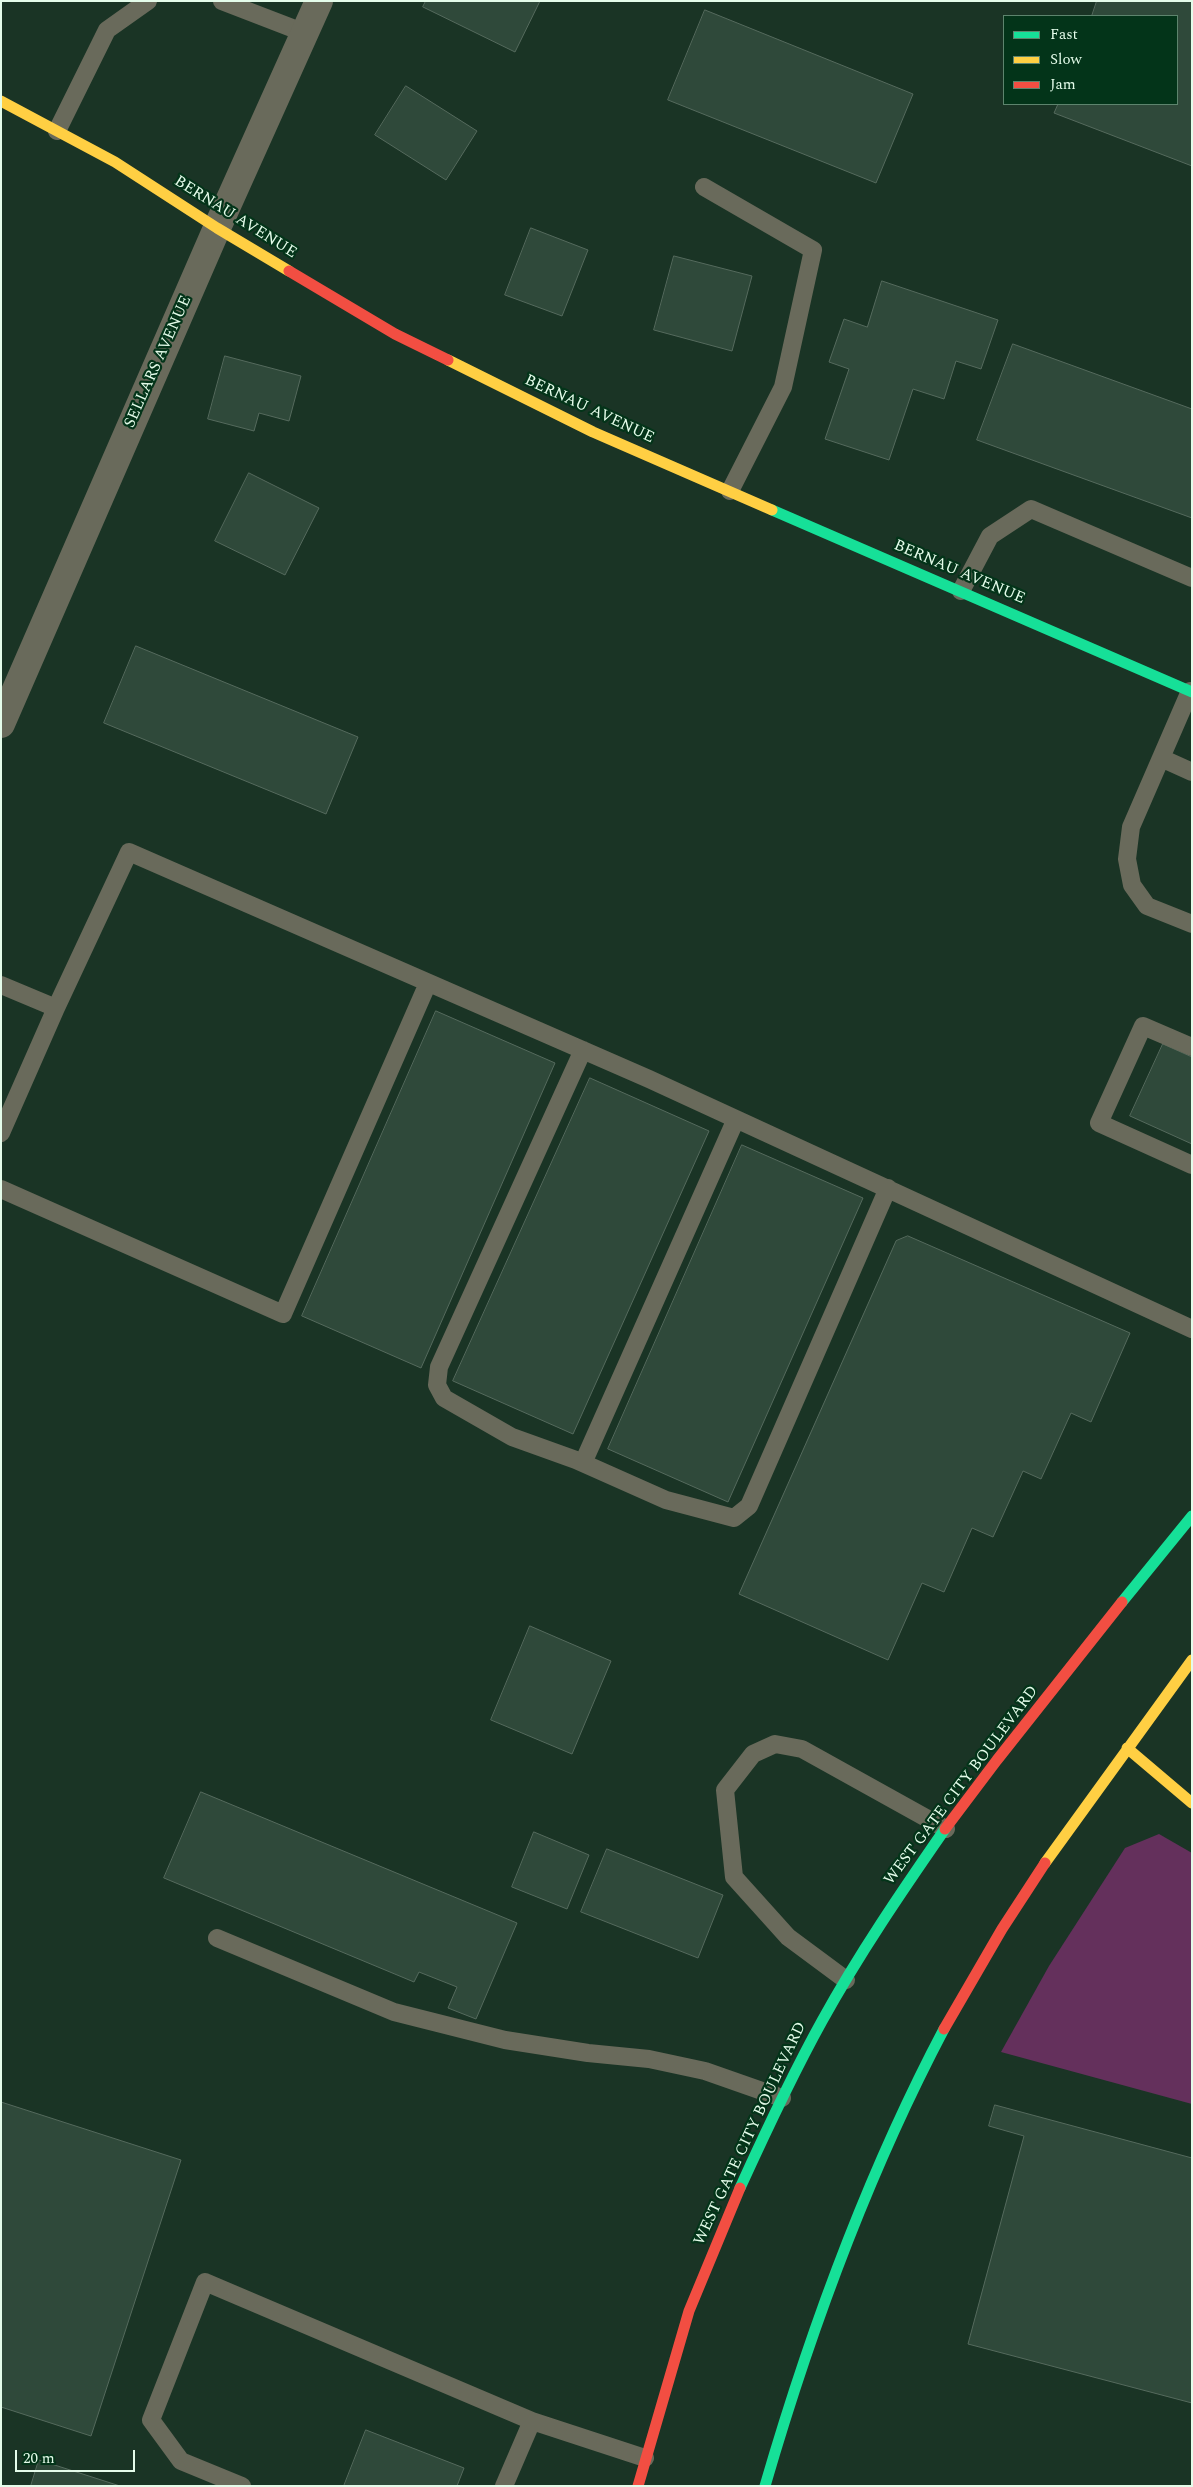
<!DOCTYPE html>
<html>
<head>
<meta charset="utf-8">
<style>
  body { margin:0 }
  #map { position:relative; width:1193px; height:2487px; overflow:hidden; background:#1a3425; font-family:Spectral,serif }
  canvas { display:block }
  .frame { position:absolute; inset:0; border:2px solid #e4fcea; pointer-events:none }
  .legend { position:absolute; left:1003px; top:15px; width:175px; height:90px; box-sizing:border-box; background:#033419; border:1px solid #5d846d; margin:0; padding:6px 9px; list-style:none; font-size:15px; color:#e4fcea }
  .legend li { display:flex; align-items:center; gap:10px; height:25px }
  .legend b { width:25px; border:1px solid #5d846d }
  .scale { position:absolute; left:15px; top:2450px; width:120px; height:22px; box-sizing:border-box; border:2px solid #e4fcea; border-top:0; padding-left:6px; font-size:15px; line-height:18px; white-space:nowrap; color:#e4fcea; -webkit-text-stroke:4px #033419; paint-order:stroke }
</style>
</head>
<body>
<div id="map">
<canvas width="1193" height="2487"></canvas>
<div class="frame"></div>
<ul class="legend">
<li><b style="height:6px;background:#16e098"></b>Fast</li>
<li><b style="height:6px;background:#ffcf43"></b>Slow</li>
<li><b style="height:6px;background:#f24e42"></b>Jam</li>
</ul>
<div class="scale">20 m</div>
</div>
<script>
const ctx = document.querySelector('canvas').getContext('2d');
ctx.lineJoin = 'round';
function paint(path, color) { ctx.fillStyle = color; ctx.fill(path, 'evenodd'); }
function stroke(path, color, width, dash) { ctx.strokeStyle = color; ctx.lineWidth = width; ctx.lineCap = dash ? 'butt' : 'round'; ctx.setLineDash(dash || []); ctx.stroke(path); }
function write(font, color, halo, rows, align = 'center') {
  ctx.font = font + ' Spectral,serif'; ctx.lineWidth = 4.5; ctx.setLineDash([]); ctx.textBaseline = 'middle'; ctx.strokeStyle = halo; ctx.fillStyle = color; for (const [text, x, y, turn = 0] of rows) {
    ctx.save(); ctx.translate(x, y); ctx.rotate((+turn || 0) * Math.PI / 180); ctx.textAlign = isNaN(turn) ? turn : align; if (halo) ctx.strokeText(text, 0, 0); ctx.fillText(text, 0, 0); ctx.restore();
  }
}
const green = new Path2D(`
  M1159 1834 1192 1853V2104L1001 2052 1049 1966 1125 1848Z`);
const building = new Path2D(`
  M426 1H540L515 52 423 7Z
  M1097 1H1192V166L1054 113 1058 104H1177V16H1092Z
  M705 10 913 94 876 183 668 100Z
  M406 86 477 131 446 180 375 135Z
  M531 228 588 250 562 316 505 295Z
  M674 256 752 276 732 351 654 330Z
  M882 281 998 320 981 369 956 361 944 399 913 389 889 460 825 439 849 369 829 362 844 319 867 327Z
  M1013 344 1192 409V518L977 440Z
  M225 356 301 376 289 421 259 413 254 431 208 419Z
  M249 473 319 508 285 575 215 541Z
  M136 646 358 737 326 814 104 723Z
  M436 1011 555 1063 421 1368 302 1316Z
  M1163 1044 1192 1057V1144L1130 1116Z
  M590 1078 709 1131 573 1434 453 1381Z
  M742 1145 863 1198 728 1502 608 1449Z
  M908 1236 1130 1333 1091 1422 1071 1413 1041 1479 1023 1471 993 1537 972 1528 944 1592 922 1583 888 1660 739 1594 896 1241Z
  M530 1626 611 1661 572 1754 491 1720Z
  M201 1792 517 1923 476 2019 448 2008 457 1987 419 1972 414 1982 164 1878Z
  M534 1832 589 1855 567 1909 512 1887Z
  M607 1849 723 1895 698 1958 581 1912Z
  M1 2102 181 2160 91 2436 1 2407Z
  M995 2105 1192 2158V2403L968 2344 1024 2136 989 2126Z
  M366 2430 464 2468 457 2486H344Z
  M39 2460 120 2486H31Z`);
const lane = new Path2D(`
  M222 1 305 33
  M57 131 107 30 148 1
  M704 187 813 250 783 387 730 491
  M961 591 990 536 1031 509 1192 578
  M1190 691 1131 827 1127 859 1132 885 1147 906 1192 924
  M1161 758 1192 772
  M1 985 56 1008 129 852 649 1079 1192 1329
  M1192 1047 1143 1026 1099 1123 1192 1165
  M583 1050 439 1367 437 1385 444 1398 512 1437 576 1460 666 1500 734 1518 749 1506 888 1188
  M1 1133 56 1008
  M1 1189 283 1314 428 983
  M583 1463 736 1119
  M217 1938 394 2012 505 2040 588 2053 649 2059 705 2071 782 2098
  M846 1980 788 1937 734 1877 725 1790 753 1754 775 1744 802 1749 946 1829
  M242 2486 181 2461 151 2420 205 2282 532 2421 645 2458
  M504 2486 532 2421`);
const street = new Path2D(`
  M1 724 217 228 319 1`);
const fast = new Path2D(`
  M772 510 1192 692
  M1122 1602 1192 1516
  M740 2188C766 2131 792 2075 822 2021 859 1954 902 1891 945 1829
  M765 2486C811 2328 867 2175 944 2029`);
const slow = new Path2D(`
  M1 101 115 162 217 228 289 271
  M448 360 593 432 772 510
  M1127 1748 1192 1803
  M1045 1863 1192 1660`);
const jam = new Path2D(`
  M289 271 395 334 448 360
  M945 1829 997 1760 1122 1602
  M944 2029 1002 1929 1045 1863
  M638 2486 689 2311 740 2188`);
const streetNames = [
  ["BERNAU AVENUE",235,218,32],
  ["SELLARS AVENUE",159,362,-66],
  ["BERNAU AVENUE",589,410,25],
  ["BERNAU AVENUE",959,573,23],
  ["WEST GATE CITY BOULEVARD",962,1786,-53],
  ["WEST GATE CITY BOULEVARD",751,2134,-65]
];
paint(green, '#64305c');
paint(building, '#2f493a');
stroke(building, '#556a5d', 1);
stroke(lane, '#696a5b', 18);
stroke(street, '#696a5b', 28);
stroke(fast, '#16e098', 11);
stroke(slow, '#ffcf43', 11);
stroke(jam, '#f24e42', 11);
write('16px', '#e4fcea', '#033419', streetNames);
</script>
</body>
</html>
